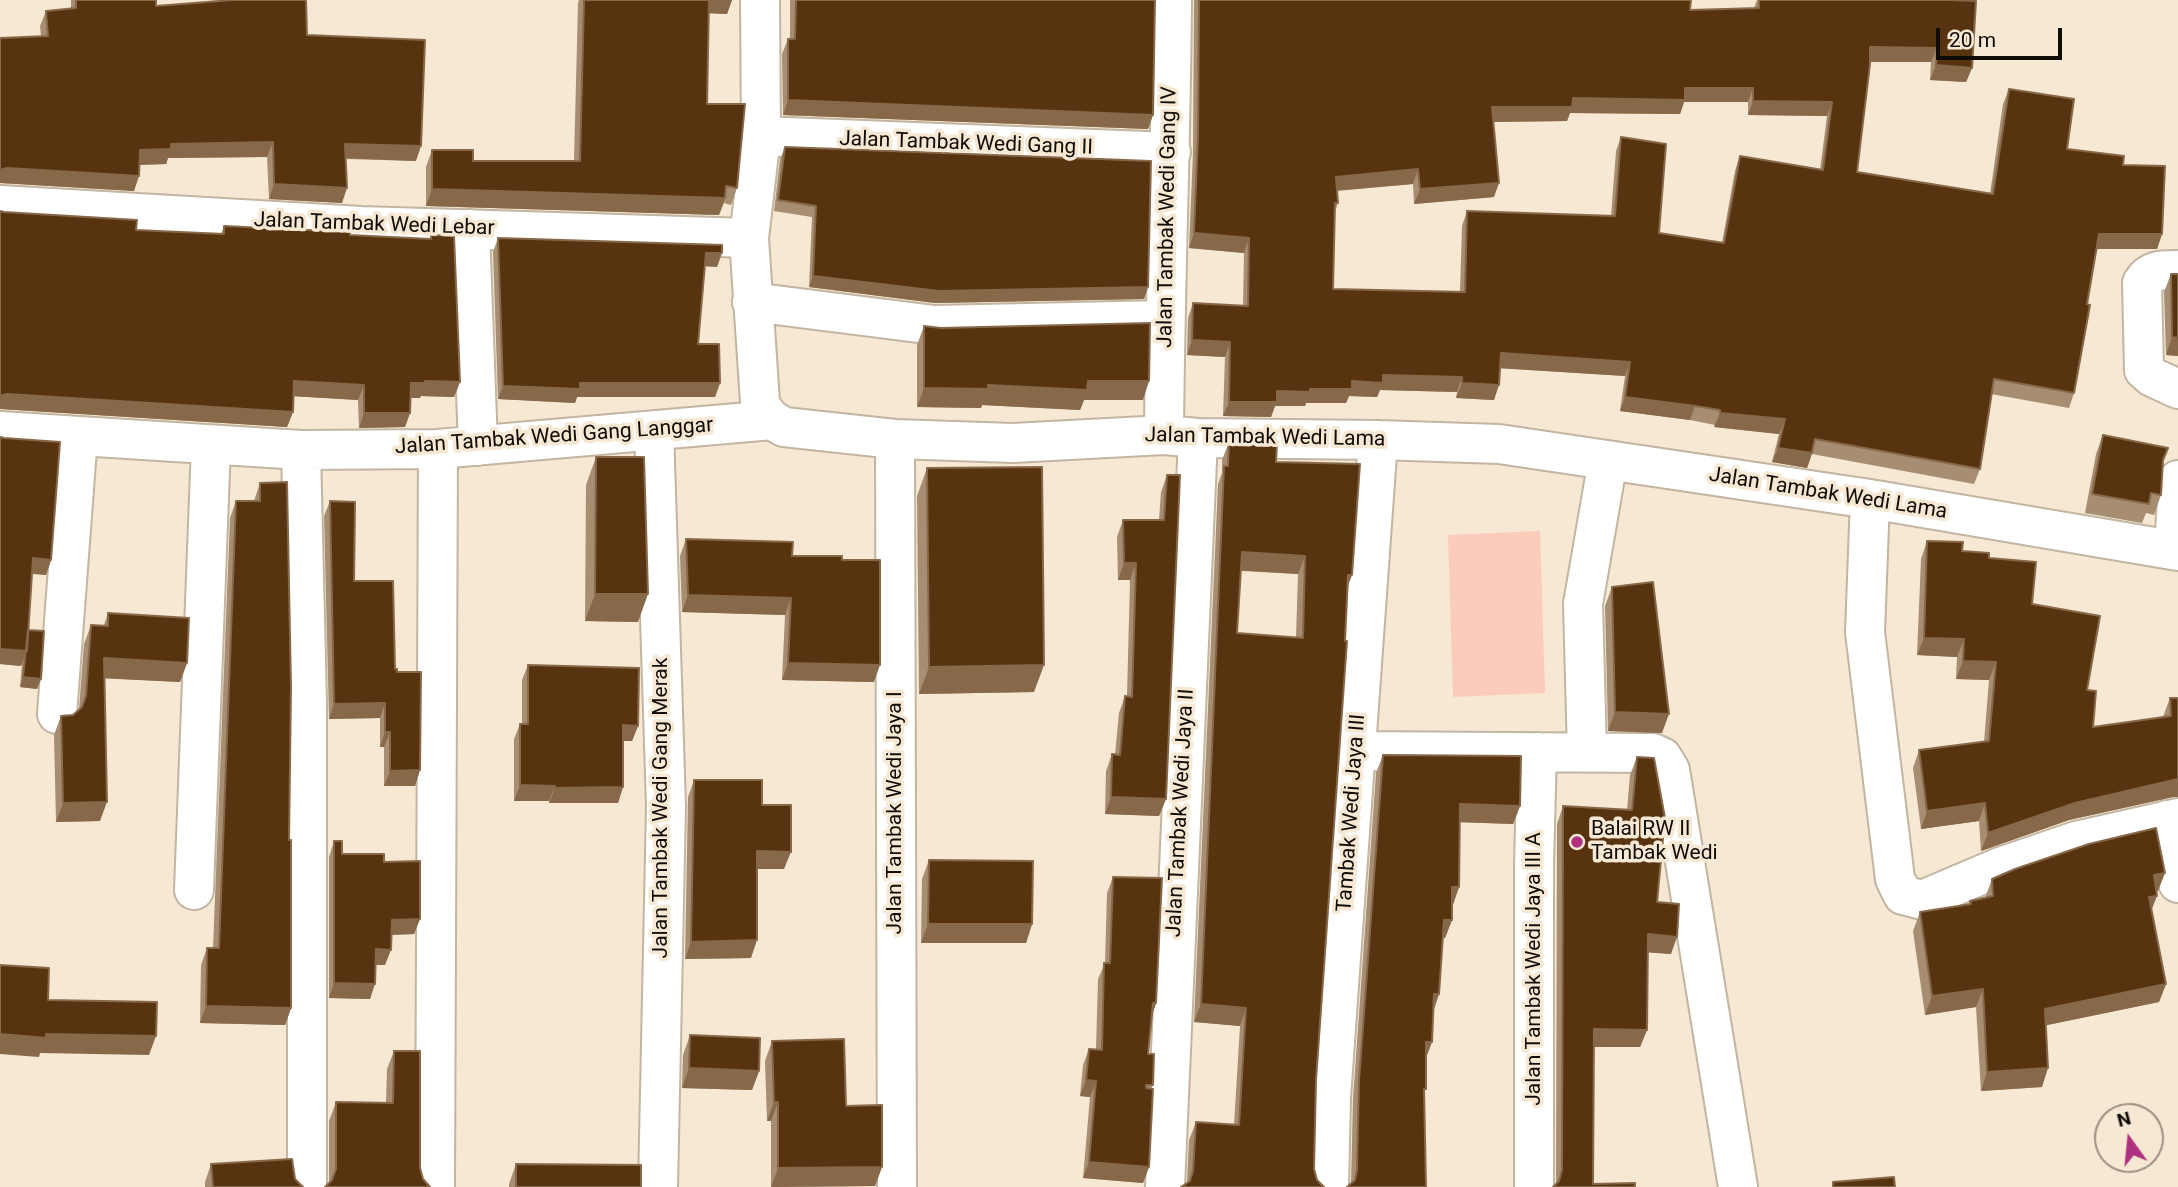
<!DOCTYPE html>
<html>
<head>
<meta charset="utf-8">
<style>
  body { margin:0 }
  #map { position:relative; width:2178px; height:1187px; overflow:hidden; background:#f6e8d3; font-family:Roboto,sans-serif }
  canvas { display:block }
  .north { position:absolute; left:2094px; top:1103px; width:70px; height:70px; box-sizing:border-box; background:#f6e8d3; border:2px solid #9a9081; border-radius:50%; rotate:345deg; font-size:19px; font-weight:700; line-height:28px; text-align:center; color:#100c06 }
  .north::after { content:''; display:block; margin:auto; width:24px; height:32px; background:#af3180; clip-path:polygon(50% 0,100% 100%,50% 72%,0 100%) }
  .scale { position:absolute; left:1936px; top:28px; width:126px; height:32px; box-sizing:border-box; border:4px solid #100c06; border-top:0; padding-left:9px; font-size:21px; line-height:24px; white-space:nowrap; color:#100c06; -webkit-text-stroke:5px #f6e8d3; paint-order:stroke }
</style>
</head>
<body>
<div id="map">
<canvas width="2178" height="1187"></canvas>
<div class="north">N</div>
<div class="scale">20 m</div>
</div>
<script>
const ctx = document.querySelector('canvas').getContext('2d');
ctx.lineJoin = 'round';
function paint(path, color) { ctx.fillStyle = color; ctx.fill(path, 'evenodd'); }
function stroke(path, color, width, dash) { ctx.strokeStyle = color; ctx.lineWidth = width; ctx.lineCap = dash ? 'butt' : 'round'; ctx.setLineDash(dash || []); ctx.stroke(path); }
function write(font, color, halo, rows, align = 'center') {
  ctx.font = font + ' Roboto,sans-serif'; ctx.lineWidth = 7; ctx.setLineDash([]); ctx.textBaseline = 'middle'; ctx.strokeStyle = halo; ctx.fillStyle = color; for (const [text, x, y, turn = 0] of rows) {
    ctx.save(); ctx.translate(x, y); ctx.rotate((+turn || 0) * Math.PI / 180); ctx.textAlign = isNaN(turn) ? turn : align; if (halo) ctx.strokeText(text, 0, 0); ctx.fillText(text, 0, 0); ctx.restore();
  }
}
const green = new Path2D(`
  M1540 531 1545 693 1453 697 1448 535Z`);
const minor = new Path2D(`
  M760 0 761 136 749 238 760 402 763 410 772 420 784 427 895 439 1013 443 1164 435 1198 438 1378 440 1499 444 1870 499 2178 551
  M761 136 1171 152
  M0 205 361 226 749 238
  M470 229 478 446
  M2178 270C2163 270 2150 269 2142 283L2144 370 2152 377 2178 389
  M752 302 934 325 1165 320
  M654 430 666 806 658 1187
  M0 431 301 450 438 449 772 420
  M1164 435C1165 290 1171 145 1172 0
  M895 439 897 1187
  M301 450 307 704V1187
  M1870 499 1865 632 1895 879 1903 895 1922 900 2000 867 2076 841 2178 818
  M2174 550 2178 480
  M57 714 78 436
  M1356 751 1653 753 1662 757 1670 770 1738 1187
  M1587 753 1583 604 1608 460
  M2167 820 2178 883
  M194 890 211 445
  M435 1187 438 449
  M1165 1187 1198 438
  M1329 1187 1331 1098 1378 440
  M1534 1187V864L1537 752`);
const wall = new Path2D(`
  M71 0H156V6L307 35 416 161 346 159 342 203 269 199 267 157 168 158 166 164 139 165 134 191 0 183 41 36 40 26 46 11 71 9Z
  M579 0H732L727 14 709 13 707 104 737 188 731 205 724 203 719 215 426 206V167L432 150 473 161H574L578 3Z
  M790 0H1155L1153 115 1148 129 783 115 782 54 788 39H790Z
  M1194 0H1691L1690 10 1754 8 1757 0H1953L1972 68 1966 82 1930 80 1931 62H1870L1857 172 1990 194 2003 104 2009 89 2067 149 2123 165 2162 234 2157 249H2096L2087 304 2074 393 2069 408 1991 394 1980 469 1974 484 1812 454 1807 468 1772 462 1779 434 1714 427 1715 425 1690 420 1620 411 1625 376 1500 368 1494 400 1456 398 1457 392 1380 390 1377 397 1349 396 1346 403H1306L1305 406H1275L1271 417 1223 416 1225 357 1187 355 1188 318 1193 303 1243 306 1244 253 1189 248 1193 152ZM1684 102H1748V115L1827 116 1820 170 1740 156 1735 171 1722 243 1659 233 1621 137 1616 151 1611 216 1467 211 1462 226 1460 292 1333 289 1335 212 1338 203 1337 191 1413 184 1414 204 1494 197V122L1567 121 1570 113 1680 114Z
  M785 147 1148 287 1144 299 935 303 809 287 812 217 774 211 780 159Z
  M0 211 136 230 221 234 224 226 350 235 430 239 431 235 460 382 454 397 421 396 420 398H411L410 413 405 427 359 428 358 400 294 396 293 412 287 427 0 409Z
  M498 238 717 267 705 266 698 344 720 383 715 397H577L575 403 498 399 493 252Z
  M2171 274H2178V356L2166 355 2164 292Z
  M924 326 1143 400H1084L1080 410 982 405 981 408 917 407V345Z
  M2103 435 2163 461 2161 495 2154 515 2146 513 2142 523 2085 513 2096 454Z
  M0 437 51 560 46 575 32 574 28 630 41 679 37 689 20 687 22 664 21 666 0 664Z
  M1229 442 1276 462 1352 575 1347 587 1316 1080 1314 1169 1317 1180 1187 1183 1189 1140 1196 1122 1234 1125 1240 1026 1194 1022 1218 484 1222 473V460ZM1241 571 1298 574 1296 637 1237 633Z
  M596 457 638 622 585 621 586 485Z
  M927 468 1034 692 919 694 917 496Z
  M1167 475 1166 799 1159 816 1105 814 1106 771 1112 754 1115 755 1119 713 1125 696H1127L1130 580H1118L1117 537 1123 520H1159L1161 492Z
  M260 483 289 840 291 1008 285 1025 200 1023 201 965 207 948H213L230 518 236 501H254Z
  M330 501 354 581 397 672 420 770 415 786H384V747H380V718L329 719 324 516Z
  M686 539 792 556 842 560 874 682 782 680 785 615 682 612 680 556Z
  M1927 541 1989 558 2032 604 2087 690 2093 727 2163 717 2170 698 2173 797 2069 820 1981 851 1979 821 1921 829 1913 768 1919 750 1984 742 1989 680 1956 679 1957 657 1917 655 1921 559Z
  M1612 587 1662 733 1608 731 1605 606Z
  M108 613 187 663 180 682 104 678 100 821 56 822 54 735 61 716 73 715 79 709 84 644 91 625H104Z
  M528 665 638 726 632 741H623V787L618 803H549V801H514V739L520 724H522V680Z
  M1383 755 1520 806 1513 824 1460 822 1459 887 1452 905V920L1445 938H1443L1439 994 1433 1011 1432 1042 1426 1058 1424 1094 1351 1183 1353 1099 1376 773Z
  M1637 757 1657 902 1671 954 1648 952 1647 1030 1640 1047H1594L1593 1184H1556L1557 824 1563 806 1627 810 1630 775Z
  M694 780 762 805 784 869H757L751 958 685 959 688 797Z
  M334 841 342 854 384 862 420 919 414 934 391 935 385 965H376L370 999 329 998V857Z
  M929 860 1032 924 1026 943H921L922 879Z
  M1113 877 1156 1003 1152 1016 1148 1054 1153 1085 1151 1089 1149 1167 1143 1183 1083 1178 1090 1097 1080 1096 1083 1065 1089 1049H1096L1098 979 1105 963 1107 893Z
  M1992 879 2158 891H2156L2151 911 2166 984 2159 1002 2046 1025 2042 1087 1981 1091 1976 1007 1925 1015 1913 931 1920 912 1969 905 1970 901 1985 898Z
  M690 1035 759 1071 752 1090 682 1088 683 1055Z
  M772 1041 846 1106 882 1167 875 1186 771 1187V1121H767L765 1061Z
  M394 1051 423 1179 329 1183V1121L336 1102 386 1103 387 1069Z
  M211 1164 295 1179 302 1187H205V1182Z
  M516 1164 641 1187H509V1184Z`);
const shadedWall = new Path2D(`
  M708 0H732L727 14 703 13Z
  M1870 47 1937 48 1931 62H1865Z
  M1936 65 1972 68 1966 82 1930 80Z
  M1685 88H1753L1748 102H1684L1680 114 1570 113 1567 121 1487 122 1492 107 1573 98Z
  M788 100 1153 115 1148 129 783 115Z
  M1753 101 1832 102 1827 116 1748 115Z
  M273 142 267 157 168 158 166 164 134 165 140 150 171 144Z
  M345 144 421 146 416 161 340 158Z
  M7 168 139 176 134 191 0 183V170Z
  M1418 169 1413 184 1331 191 1336 177Z
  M1499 183 1494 197 1414 204 1420 189Z
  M274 184 347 188 342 203 269 199Z
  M432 189 725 198 719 215 426 206Z
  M1194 233 1249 238 1244 253 1189 248Z
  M2099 234H2162L2157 249H2093Z
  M706 253H722L717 267 701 266Z
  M813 276 1148 287 1144 299 935 303 809 287Z
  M2172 337 2178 338V356L2166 355Z
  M1192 340 1230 342 1225 357 1187 355Z
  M1501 353 1630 362 1625 376 1496 368Z
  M1383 375 1462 377 1457 392 1380 390 1377 397 1349 396 1346 403H1306L1305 406H1275L1271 417 1223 416 1229 402 1277 391 1310 389Z
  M294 381 364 385 358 400 289 396Z
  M425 381 460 382 454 397 421 396 420 398H406L411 383Z
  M1088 381H1149L1143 400H1084L1080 410 982 405 981 408 917 407 924 388Z
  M580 383H720L715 397H577L575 403 498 399 503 386Z
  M1462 383 1499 385 1494 400 1456 398Z
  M7 394 293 412 287 427 0 409V396Z
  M1625 397 1695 406 1690 420 1620 411Z
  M364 413H410L405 427 359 428Z
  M1720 413 1785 419 1779 434 1714 427Z
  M1778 448 1812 453 1807 468 1772 462Z
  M1242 552 1305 556 1298 574 1235 570Z
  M33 558 51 560 46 575 27 573Z
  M1124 563H1136L1130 580H1118Z
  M1348 575H1352L1345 593Z
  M595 594H648L638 622 585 621Z
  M688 595 791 598 785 615 682 612Z
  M1924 638 1964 639 1957 657 1917 655Z
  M0 649 27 651 21 666 0 664Z
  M104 658 187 663 180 682 97 678Z
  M1963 661 1996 662 1989 680 1956 679Z
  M788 663 880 665 874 682 782 680Z
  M1044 665 1034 692 919 694 929 667Z
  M23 677 41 679 37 689 20 687Z
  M385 703 380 718 329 719 334 704Z
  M1615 712 1669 714 1662 733 1608 731Z
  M623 725 638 726 632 741H618Z
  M385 732H390L384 747H380Z
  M420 770 415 786H384L390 771Z
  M2178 779V797H2173L2069 820 1981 851 1988 833 2075 803Z
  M520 785 555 786 549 801H514Z
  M623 787 618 803H549L555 788Z
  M1111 797 1166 799 1159 816 1105 814Z
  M107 802 100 821 56 822 63 803Z
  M1985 803 1979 821 1921 829 1927 811Z
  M1460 804 1520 806 1513 824 1454 822Z
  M757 851 791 852 784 869H750Z
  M2165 873 2158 891 2148 893 2154 875Z
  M1452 887H1459L1453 905H1445Z
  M2157 896 2150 914 2149 897Z
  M420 919 414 934 387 935 392 920Z
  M1444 920H1452L1445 938H1437Z
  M928 924H1032L1026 943H921Z
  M1648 934 1677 937 1671 954 1642 952Z
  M757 940 751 958 685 959 691 942Z
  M376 949 391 950 385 965H370Z
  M334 983 375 984 370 999 329 998Z
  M2166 984 2159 1002 2038 1027 2045 1009Z
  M1983 989 1976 1007 1925 1015 1932 996Z
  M1434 994H1439L1433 1012Z
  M1153 1003H1156L1151 1019Z
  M1201 1004 1246 1008 1240 1026 1194 1022Z
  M206 1006 291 1008 285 1025 200 1023Z
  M1594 1029 1647 1030 1640 1047H1587Z
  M0 1034H46L156 1036 149 1055 40 1053 39 1057 0 1054Z
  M1426 1042H1432L1425 1060Z
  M689 1068 759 1071 752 1090 682 1088Z
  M2048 1068 2042 1087 1981 1091 1987 1072Z
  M1086 1080 1096 1081 1090 1097 1080 1096Z
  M774 1102H778L771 1121H767Z
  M1089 1162 1149 1167 1143 1183 1083 1178Z
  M882 1167 875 1186 771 1187 778 1168Z`);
const building = new Path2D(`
  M76 0H156V6L232 0H306L307 35 425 40 421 146 345 144 347 188 274 184 273 142 171 144V149L140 150 139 176 7 168 0 170V38L48 36 46 11 76 8Z
  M584 0H709L707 104H745L737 188 726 186 725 198 432 189V150H473V161H580Z
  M796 0H1155L1153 115 788 100V39H795Z
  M1199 0H1691L1690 10 1759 8V0H1953L1976 1 1972 68 1936 65 1937 48 1870 47V64L1857 172 1993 194 2009 89 2074 99 2067 149 2124 156 2123 165 2165 166 2162 234H2099L2087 304 2090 305 2074 393 1994 379 1980 469 1815 439 1812 453 1778 448 1785 419 1720 413V410L1695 406 1625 397 1630 362 1501 353 1499 385 1462 383V377L1383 375V383L1352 381V389H1310V392L1277 391V402H1229L1230 342 1192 340 1193 303 1248 306 1249 238 1194 233 1198 137ZM1685 88H1753V101L1832 102 1823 170 1740 156 1724 243 1659 233 1666 144 1621 137 1615 216 1467 211 1465 292 1333 289 1335 203H1338L1336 177 1418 169 1420 189 1499 183 1492 107H1572L1573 98 1685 100Z
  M785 147 1151 161 1148 287 939 291 813 276 816 206 778 200Z
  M0 211 4 212 137 220 136 230 224 234V226L350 232V235L431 239V235L454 236 460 382 425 381V383H411L410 413H364V385L294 381 293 412 7 394 0 396Z
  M498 238 722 245V253H706L698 344H719L720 383H580V389L503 386Z
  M2171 274H2178V338L2172 337Z
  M1150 323 1149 381H1088L1087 390 988 385V389L924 388V326L941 328Z
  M2103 435 2168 448 2163 460 2161 495 2151 493 2149 504 2092 494Z
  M0 437 4 438 60 442 51 560 33 558 27 651 0 649Z
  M1229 442 1277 443 1276 462 1360 464 1352 575H1348L1345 641H1347L1316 1080 1314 1169 1317 1180 1324 1187H1181L1190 1181 1193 1171 1196 1122 1239 1125 1246 1008 1201 1004 1224 466H1228ZM1242 552 1305 556 1303 638 1237 633Z
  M596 457H644L648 594H595Z
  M1042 467 1044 665 929 667 927 468Z
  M1167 475H1180L1166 799 1111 797 1112 754 1120 755 1125 696 1132 697 1136 563H1124L1123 520H1164Z
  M287 482 291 687 289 840H291V1008L206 1006 207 948H219L236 501H260V483Z
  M330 501 355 502 354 581H393L395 669H397V672H421L420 770 390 771V732H385V703L334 704Z
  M686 539 793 542 792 556H842V560H880V665L788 663 791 598 688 595Z
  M1927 541 1963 542 1962 551 1989 553V558L2036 562 2032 604 2100 616 2087 690 2096 691 2093 727 2171 716 2170 698H2178V779L2075 803 1988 833 1985 803 1927 811 1919 750 1989 741 1996 662 1963 661 1964 639 1924 638Z
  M1653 582 1669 714 1615 712 1612 587Z
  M108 613 189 618 187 663 104 658 107 802 63 803 61 716 73 715 82 707 86 696 91 625 108 626Z
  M28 630 44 631 41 679 23 677Z
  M528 665 639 668 638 726 623 725V787L555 788V786L520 785V724H528Z
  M1383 755 1521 756 1520 806 1460 804 1459 887H1452V920H1444L1439 994H1434L1432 1042H1426V1089H1424L1426 1187H1347L1355 1180 1357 1170 1359 1081Z
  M1637 757 1654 758 1665 818 1657 902 1679 904 1677 937 1648 934 1647 1030 1594 1029 1593 1184 1635 1183V1187H1553L1559 1181 1562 1170 1563 806 1632 810Z
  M694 780H762V805H791V852L757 851V940L691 942Z
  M2156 828 2165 873 2154 875 2157 896 2149 897 2166 984 2045 1009 2048 1068 1987 1072 1983 989 1932 996 1920 912 1971 904 1970 901 1993 896 1992 879 2015 869 2089 844Z
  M334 841H342V854H384V862L420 861V919L392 920 391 950 376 949 375 984 334 983Z
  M929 860 1033 861 1032 924H928Z
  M1113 877 1162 878 1156 1003H1153L1148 1054H1154L1153 1085H1146V1088L1153 1089 1149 1167 1089 1162 1096 1081 1086 1080 1089 1049 1102 1050 1104 963H1110Z
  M0 965 49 968 48 1000 157 1002 156 1036 46 1034V1038L0 1034Z
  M690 1035 760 1038 759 1071 689 1068Z
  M844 1039 846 1106 882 1105V1167L778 1168V1102H774L772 1041Z
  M394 1051H420V1168L423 1179 430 1187H325L332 1180 336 1169V1102L393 1103Z
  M292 1159 295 1179 303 1187H213L211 1164Z
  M516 1164 641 1165V1187H516Z
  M1894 1177 1895 1187H1833V1182Z`);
const markers = [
  [1577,842,7,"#af3180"]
];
const streetNames = [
  ["Jalan Tambak Wedi Gang II",966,144,2],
  ["Jalan Tambak Wedi Gang IV",1168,217,-89],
  ["Jalan Tambak Wedi Lebar",374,225,2],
  ["Jalan Tambak Wedi Gang Langgar",554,437,-4],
  ["Jalan Tambak Wedi Lama",1265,438,1],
  ["Jalan Tambak Wedi Lama",1828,494,9],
  ["Jalan Tambak Wedi Gang Merak",662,808,-90],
  ["Jalan Tambak Wedi Jaya I",896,813,-90],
  ["Jalan Tambak Wedi Jaya II",1181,813,-87],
  ["Tambak Wedi Jaya III",1352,813,-86],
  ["Jalan Tambak Wedi Jaya III A",1535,969,-90]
];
const poiNames = [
  ["Balai RW II",1591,830],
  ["Tambak Wedi",1591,854]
];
paint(green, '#fbccbb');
stroke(minor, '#c2b5a1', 42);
stroke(minor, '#fff', 38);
paint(wall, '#a78e72');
paint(shadedWall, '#87694a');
paint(building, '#583310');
stroke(building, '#87694a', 2);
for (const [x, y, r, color] of markers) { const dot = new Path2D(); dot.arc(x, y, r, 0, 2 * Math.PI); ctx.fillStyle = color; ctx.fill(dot); stroke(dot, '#f6e8d3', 2.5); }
write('21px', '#100c06', '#f6e8d3', streetNames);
write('21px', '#100c06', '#f6e8d3', poiNames, 'left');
</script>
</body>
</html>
